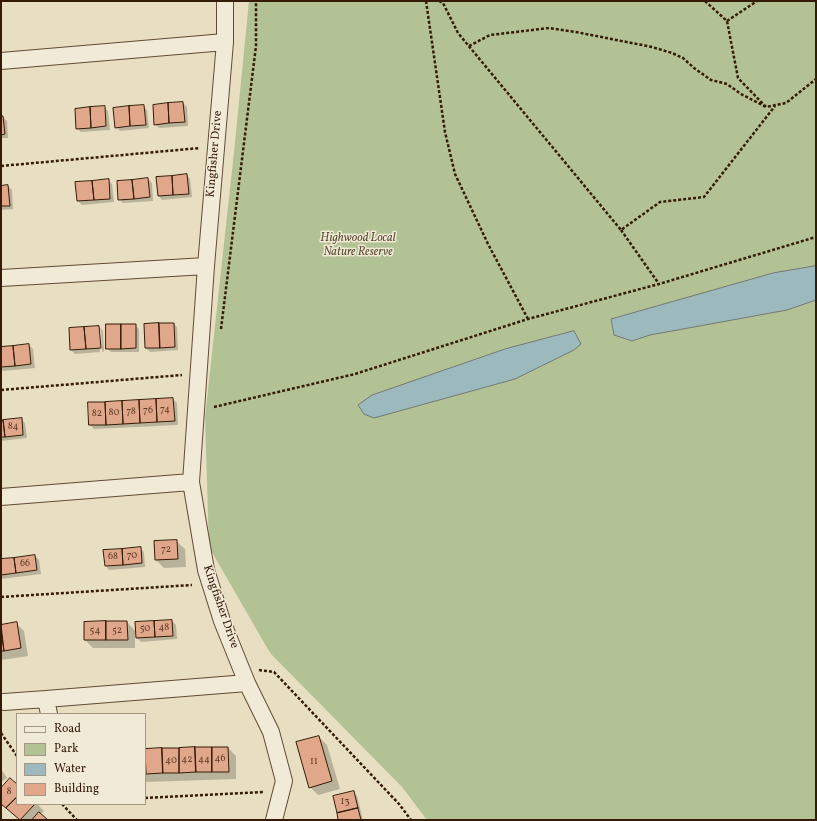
<!DOCTYPE html>
<html>
<head>
<meta charset="utf-8">
<style>
  body { margin:0 }
  #map { position:relative; width:817px; height:821px; overflow:hidden; background:#e8dfc2; font-family:Vollkorn,serif }
  canvas { display:block }
  .frame { position:absolute; inset:0; border:2px solid #351a06; pointer-events:none }
  .legend { position:absolute; left:16px; top:713px; width:130px; height:92px; box-sizing:border-box; background:#f0ead7; border:1px solid #a59783; margin:0; padding:5px 7px; list-style:none; font-size:12px; color:#351a06 }
  .legend li { display:flex; align-items:center; gap:8px; height:20px }
  .legend b { width:20px; border:1px solid #a59783 }
</style>
</head>
<body>
<div id="map">
<canvas width="817" height="821"></canvas>
<div class="frame"></div>
<ul class="legend">
<li><b style="height:5px;background:#f0ead7"></b>Road</li>
<li><b style="height:11px;background:#b3c295"></b>Park</li>
<li><b style="height:11px;background:#9cbabe"></b>Water</li>
<li><b style="height:11px;background:#e1a78b"></b>Building</li>
</ul>
</div>
<script>
const ctx = document.querySelector('canvas').getContext('2d');
ctx.lineJoin = 'round';
function paint(path, color) { ctx.fillStyle = color; ctx.fill(path, 'evenodd'); }
function stroke(path, color, width, dash) { ctx.strokeStyle = color; ctx.lineWidth = width; ctx.lineCap = dash ? 'butt' : 'round'; ctx.setLineDash(dash || []); ctx.stroke(path); }
function write(font, color, halo, rows, align = 'center') {
  ctx.font = font + ' Vollkorn,serif'; ctx.lineWidth = 3; ctx.setLineDash([]); ctx.textBaseline = 'middle'; ctx.strokeStyle = halo; ctx.fillStyle = color; for (const [text, x, y, turn = 0] of rows) {
    ctx.save(); ctx.translate(x, y); ctx.rotate((+turn || 0) * Math.PI / 180); ctx.textAlign = isNaN(turn) ? turn : align; if (halo) ctx.strokeText(text, 0, 0); ctx.fillText(text, 0, 0); ctx.restore();
  }
}
const green = new Path2D(`
  M249 1H816V820H427L402 787 271 654 266 646 209 547 205 417 234 152Z`);
const water = new Path2D(`
  M816 266V300L787 310 650 335 632 341 614 335 611 319 773 273Z
  M574 331 581 344 574 350 515 379 374 418 364 414 358 405 372 395 505 349Z`);
const shadow = new Path2D(`
  M183 103 187 107 188 126 159 128 155 124Z
  M143 106 147 110 149 128 120 131 116 127Z
  M104 107 108 111 110 130 81 132 77 128Z
  M1 117H3L7 121 8 138H1Z
  M187 175 190 179 192 197 162 200 159 196Z
  M148 179 152 183 153 201 123 203 119 199Z
  M108 180 112 184 114 202 82 205 78 201Z
  M8 186 12 190 13 209 1 210V187Z
  M174 324 177 327 178 350 150 352 146 348 145 325Z
  M135 325 139 329V352H111L107 348Z
  M99 327 103 331 104 351 102 352 101 330H99L100 352 75 354 71 350Z
  M29 345 33 349 35 368 3 371 1 369V348Z
  M173 399 177 403 178 425 94 429 90 425Z
  M21 419 25 423 27 438 1 441V421Z
  M176 541 185 549 186 567 164 568 156 560Z
  M140 548 144 552 145 567 109 570 106 566Z
  M35 556 39 560 41 574 1 579V560Z
  M172 621 176 625 177 639 141 642 137 638Z
  M127 622 135 631V648H93L85 640Z
  M16 623 24 631 28 656 1 660V626Z
  M319 737 327 745 340 789 318 795 310 787Z
  M228 748 236 756V779L145 782V750Z
  M1 769 7 778 1 782Z
  M17 786V804H37L44 811 40 815 47 820H20L1 803V789Z
  M353 792 357 796 363 820H339Z`);
const building = new Path2D(`
  M183 102 185 122 169 123 168 103Z
  M168 103 169 123 154 125 153 105Z
  M144 105 146 125 130 126 129 106Z
  M105 106 106 126 91 128 90 107Z
  M129 106 130 126 115 128 113 108Z
  M90 107 91 128 76 129 75 109Z
  M1 116H3L5 134 1 135Z
  M187 174 189 194 173 195 172 176Z
  M172 176 173 195 158 196 156 177Z
  M148 178 150 197 134 199 132 180Z
  M109 179 110 199 94 200 92 181Z
  M132 180 134 199 118 200 117 181Z
  M92 181 94 200 77 201 75 182Z
  M8 185 10 206H1V186Z
  M159 323 160 348H145L144 324Z
  M159 323H174L175 347 160 348Z
  M106 324H121V349H106Z
  M121 324H136V348L121 349Z
  M99 326 101 348 86 349 84 327Z
  M84 327 86 349 70 350 69 328Z
  M29 344 31 364 15 366 13 346Z
  M13 346 15 366 1 367V347Z
  M173 398 175 421 157 422 156 399Z
  M156 399 157 422 140 423 139 400Z
  M139 400 140 423 123 424 122 401Z
  M122 401 123 424 106 425 105 402Z
  M88 402H105L106 425H89Z
  M22 418 23 435 5 437 3 420Z
  M1 420H3L5 437H1Z
  M177 540 178 559 155 560 154 541Z
  M141 547 142 563 123 565 122 549Z
  M122 549 123 565 105 566 103 550Z
  M35 555 37 570 16 573 14 558Z
  M14 558 16 573 1 575V559Z
  M172 620 173 636 155 637 154 621Z
  M106 621H127L128 640H106Z
  M106 621V640H84V622Z
  M154 621 155 637 136 638 135 622Z
  M17 622 21 648 4 651 1 625Z
  M1 631 4 651H1Z
  M319 736 332 781 309 788 296 742Z
  M195 747 196 772 179 773V748Z
  M195 747H212V772H196Z
  M212 747H228L229 772H212Z
  M162 748 163 773 146 774 145 749Z
  M162 748H179V773H163Z
  M10 778 17 784V797L6 808 1 804V788Z
  M354 791 358 808 337 813 333 796Z
  M17 797V804H35L20 820 6 808Z
  M358 808 361 820H338L337 813Z
  M39 812 48 820H32Z`);
const path = new Path2D(`
  M426 1 445 132 455 174 488 244 528 319
  M439 1 443 3 458 33 621 230 660 202 704 197 775 106
  M705 1 727 21 738 78 766 107 786 103 816 79
  M727 21 757 1
  M469 46 490 35 549 28 576 32 652 47 672 53 683 58 694 68 711 80 727 84 741 94 766 107
  M1 166 200 148
  M621 230 659 284
  M221 329 256 46V1
  M1 390 182 375
  M214 407 355 374 528 319 659 284 816 237
  M1 597 192 585
  M259 670 274 672 399 804 411 820
  M1 733 17 756
  M145 798 264 792
  M62 804 77 820`);
const minor = new Path2D(`
  M225 1V42L206 266 191 482 206 570 222 621 247 683 271 732 284 781 274 820
  M1 61 225 42
  M1 278 206 266
  M1 497 191 482
  M4 702 46 699
  M49 714 46 699 247 683`);
const numberNames = [
  ["74",165,410],
  ["76",148,411],
  ["78",131,412],
  ["80",114,413],
  ["82",97,414],
  ["84",13,427],
  ["72",166,550],
  ["70",132,556],
  ["68",113,557],
  ["66",25,564],
  ["48",164,628],
  ["50",145,629],
  ["54",95,631],
  ["52",117,631],
  ["46",220,759],
  ["42",187,760],
  ["44",204,760],
  ["40",171,761],
  ["11",314,762],
  ["8",9,792],
  ["13",345,802]
];
const streetNames = [
  ["Kingfisher Drive",215,154,-85],
  ["Kingfisher Drive",220,607,71]
];
const parkNames = [
  ["Highwood Local",358,239],
  ["Nature Reserve",358,253]
];
paint(green, '#b3c295');
paint(water, '#9cbabe');
stroke(water, '#737a74', 1);
paint(shadow, '#0003');
paint(building, '#e1a78b');
stroke(building, '#351a06', 1);
stroke(minor, '#624b35', 18);
stroke(path, '#351a06', 2.5, [3, 2]);
stroke(minor, '#f0ead7', 16);
write('10px', '#603d27', null, numberNames);
write('12px', '#351a06', '#f0ead7', streetNames);
write('italic 12px', '#5b4c31', '#f0ead7', parkNames);
</script>
</body>
</html>
